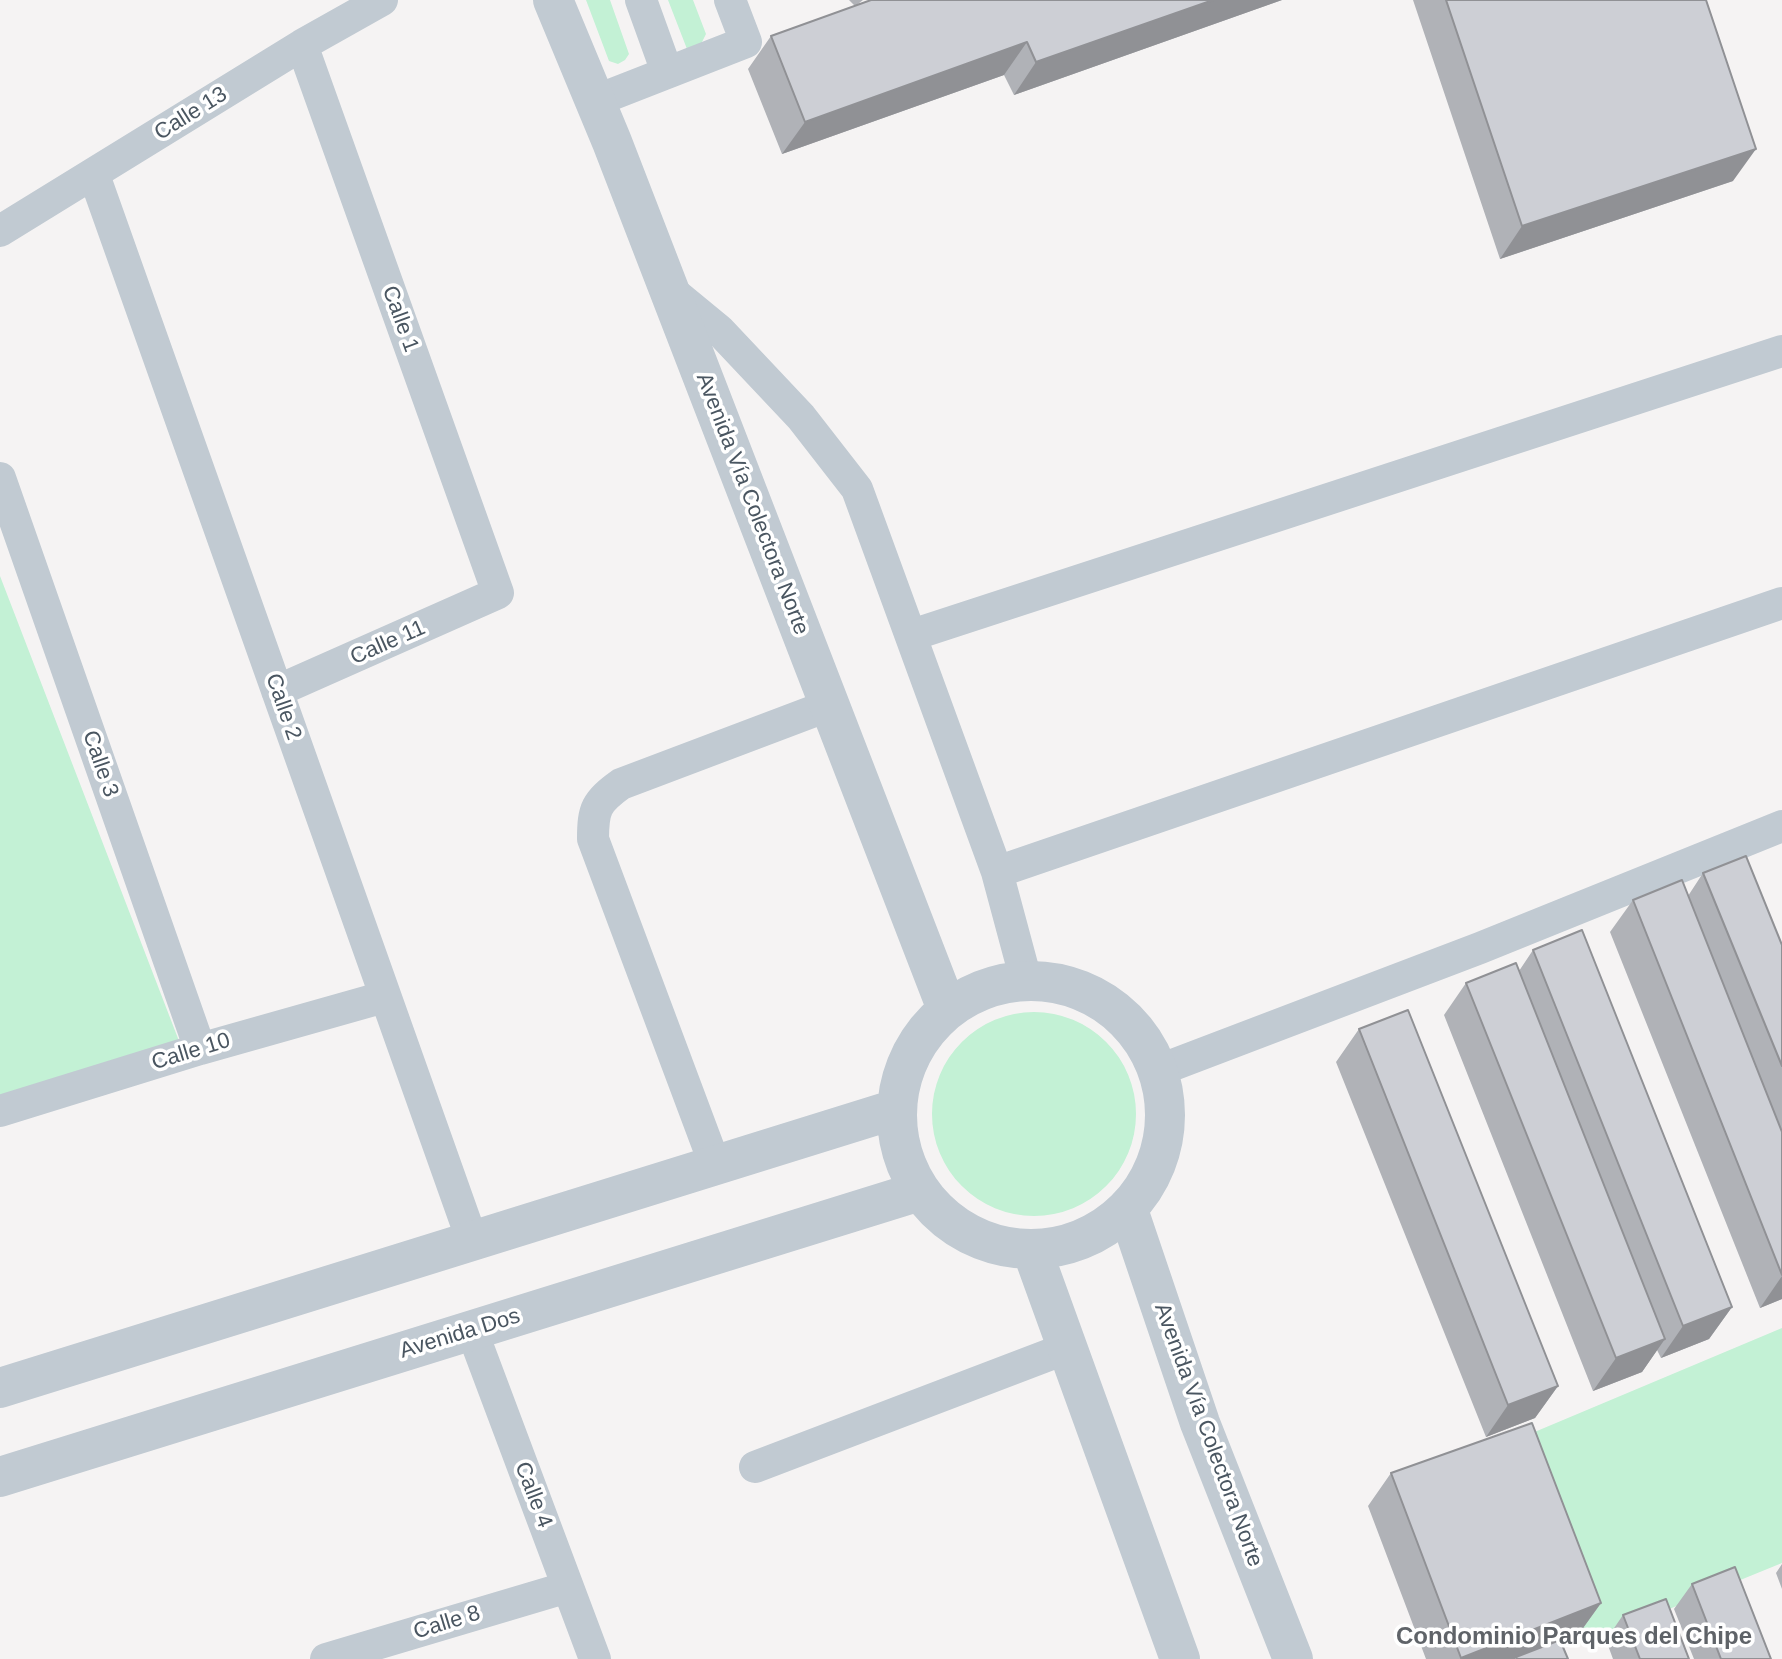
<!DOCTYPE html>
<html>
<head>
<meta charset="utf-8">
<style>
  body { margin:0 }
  canvas { display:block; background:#f5f3f3 }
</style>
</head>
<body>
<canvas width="1782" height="1659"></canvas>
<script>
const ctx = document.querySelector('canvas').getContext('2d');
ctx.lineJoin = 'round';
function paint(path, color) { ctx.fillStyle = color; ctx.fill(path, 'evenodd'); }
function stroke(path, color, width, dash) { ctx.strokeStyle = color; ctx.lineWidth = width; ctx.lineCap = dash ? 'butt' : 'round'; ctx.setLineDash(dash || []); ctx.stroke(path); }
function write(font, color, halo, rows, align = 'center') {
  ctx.font = font + ' Helvetica,sans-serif'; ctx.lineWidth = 7; ctx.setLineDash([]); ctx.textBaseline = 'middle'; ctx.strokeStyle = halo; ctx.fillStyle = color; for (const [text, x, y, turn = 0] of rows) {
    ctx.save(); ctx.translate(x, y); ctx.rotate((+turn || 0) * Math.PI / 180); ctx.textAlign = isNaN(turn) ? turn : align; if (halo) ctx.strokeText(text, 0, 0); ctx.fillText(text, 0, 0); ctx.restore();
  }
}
const green = new Path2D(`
  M586 0H610L629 54 625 60 618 64 609 61Z
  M668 0H693L706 34 700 46 687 49Z
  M0 576 184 1054 0 1097Z
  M932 1114a102 102 0 1 1 204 0a102 102 0 1 1-204 0Z
  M1782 1328V1563L1581 1645 1506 1444Z`);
const minor = new Path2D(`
  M641 0 667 72
  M595 101 746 42 730 0
  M94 175 472 1240
  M0 231 302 45 382 0
  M668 288 719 330 801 417 857 489 997 872 1026 980
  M0 478 200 1049
  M912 635 1782 351
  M277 691 498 593 302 45
  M997 872 1782 603
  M1157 1071 1480 948 1782 826
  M0 1111 200 1049 384 997
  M715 1165 593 839C593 809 596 802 621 784L830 705
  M472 1331 595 1659
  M755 1467 1067 1348
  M326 1659 568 1587`);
const tertiary = new Path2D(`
  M553 0 612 142 947 1009
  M897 1115a134 134 0 1 1 268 0a134 134 0 1 1-268 0Z
  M1128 1210 1200 1423 1293 1659
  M1032 1250 1180 1659
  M0 1388 896 1109
  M0 1477 920 1191`);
const wall = new Path2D(`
  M849 0H863L858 4 871 0H1282L1014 95 1004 75 782 154 748 69 771 36 855 6Z
  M1413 0H1706L1733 181 1500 259Z
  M1703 873 1782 945V1299L1760 1308 1610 932 1633 900 1688 896Z
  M1533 950 1732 1307 1709 1339 1661 1358 1657 1350 1642 1372 1593 1391 1444 1015 1466 983 1519 971Z
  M1359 1029 1558 1386 1535 1418 1486 1437 1336 1062Z
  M1391 1473 1601 1603 1578 1635 1561 1642 1568 1659H1426L1368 1506Z
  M1782 1564V1589L1776 1573Z
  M1692 1584 1771 1659H1694L1674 1609Z
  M1623 1615 1689 1659H1613L1606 1640Z`);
const shadedWall = new Path2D(`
  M1213 0H1282L1014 95 1036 62Z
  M1027 42 1004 75 782 154 805 122Z
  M1756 149 1733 181 1500 259 1522 226Z
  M1782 1276V1299L1760 1308Z
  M1732 1307 1709 1339 1661 1358 1683 1326Z
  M1665 1339 1642 1372 1593 1391 1616 1358Z
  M1558 1386 1535 1418 1486 1437 1508 1405Z
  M1601 1603 1578 1635 1518 1659 1516 1657 1515 1659H1460Z`);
const building = new Path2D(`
  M871 0H1213L1036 62 1027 42 805 122 771 36Z
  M1446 0H1706L1756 149 1522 226Z
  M1746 856 1782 945V1066L1703 873Z
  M1682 880 1782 1132V1275L1633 900Z
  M1582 930 1732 1307 1683 1326 1533 950Z
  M1516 963 1665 1339 1616 1358 1466 983Z
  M1408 1010 1558 1386 1508 1405 1359 1029Z
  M1532 1423 1601 1603 1461 1658 1391 1473Z
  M1735 1567 1771 1659H1721L1692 1584Z
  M1666 1599 1689 1659H1640L1623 1615Z
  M1560 1640 1568 1659H1517L1516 1657Z`);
const streetNames = [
  ["Calle 13",191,114,-32],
  ["Calle 1",400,319,70],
  ["Avenida Vía Colectora Norte",752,504,69],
  ["Calle 11",388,643,-24],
  ["Calle 2",283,707,71],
  ["Calle 3",100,764,71],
  ["Calle 10",191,1052,-17],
  ["Avenida Dos",460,1334,-17],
  ["Avenida Vía Colectora Norte",1208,1435,70],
  ["Calle 4",533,1495,69],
  ["Calle 8",447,1623,-17]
];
const neighbourhoodNames = [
  ["Condominio Parques del Chipe",1574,1637]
];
paint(green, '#c3f1d5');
stroke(minor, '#c1cad2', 32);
stroke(tertiary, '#c1cad2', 40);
paint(wall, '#b0b2b7');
paint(shadedWall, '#909195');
paint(building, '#cdcfd5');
stroke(building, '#909195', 2);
write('22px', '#4a5661', '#fff', streetNames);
write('bold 24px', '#5f6368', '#fff', neighbourhoodNames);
</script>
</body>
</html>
